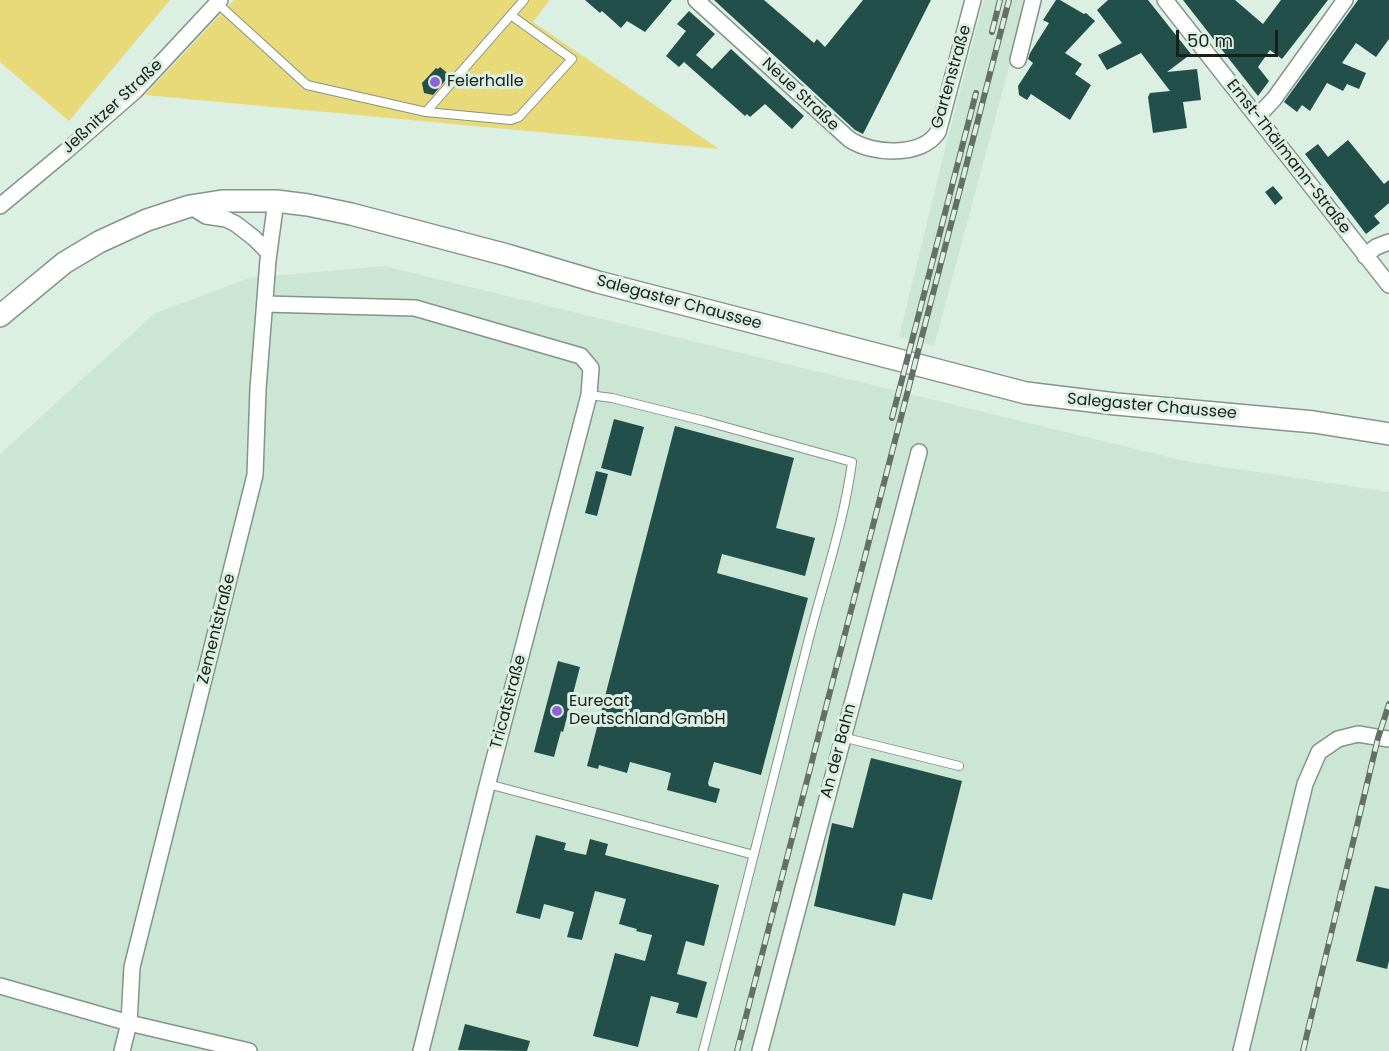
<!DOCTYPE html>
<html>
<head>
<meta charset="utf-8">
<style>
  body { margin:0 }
  #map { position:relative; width:1389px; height:1051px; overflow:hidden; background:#dcefe3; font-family:Poppins,sans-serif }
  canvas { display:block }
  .scale { position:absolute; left:1176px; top:30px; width:102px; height:27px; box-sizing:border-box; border:3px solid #19201b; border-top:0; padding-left:8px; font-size:18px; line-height:21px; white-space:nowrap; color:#19201b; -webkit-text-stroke:4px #dcefe3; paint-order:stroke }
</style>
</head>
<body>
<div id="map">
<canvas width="1389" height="1051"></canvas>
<div class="scale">50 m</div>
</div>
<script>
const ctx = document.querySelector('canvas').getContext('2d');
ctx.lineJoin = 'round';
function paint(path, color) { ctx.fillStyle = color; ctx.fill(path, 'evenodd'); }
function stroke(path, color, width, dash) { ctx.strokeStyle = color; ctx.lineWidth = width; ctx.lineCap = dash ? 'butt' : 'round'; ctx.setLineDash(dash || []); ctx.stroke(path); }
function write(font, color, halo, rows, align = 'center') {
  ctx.font = font + ' Poppins,sans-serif'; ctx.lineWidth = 6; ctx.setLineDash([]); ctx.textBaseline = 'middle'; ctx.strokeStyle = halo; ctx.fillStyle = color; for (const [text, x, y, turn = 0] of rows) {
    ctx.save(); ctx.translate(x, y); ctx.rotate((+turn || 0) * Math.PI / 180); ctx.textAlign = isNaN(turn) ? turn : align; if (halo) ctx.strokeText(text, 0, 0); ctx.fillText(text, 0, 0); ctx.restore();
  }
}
const built = new Path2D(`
  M984 0H1027L934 346 899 337 945 149Z
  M384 266 1185 461 1389 492V1051H0V454L155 313 250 278Z`);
const green = new Path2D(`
  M0 0H170L69 121 0 62Z
  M234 0H550L533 22 719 149 145 95Z`);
const building = new Path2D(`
  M585 0H672L645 32 627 21 621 28 602 11 600 13Z
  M714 0H764L814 43 817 39 825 47 863 0H931L863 134 855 130Z
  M1056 0H1060L1084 14 1086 13 1095 21 1065 53 1082 64 1075 74 1091 85 1070 120 1031 94 1027 100 1019 95 1018 86 1033 63 1028 59 1030 53 1049 23 1043 20Z
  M1108 0H1148L1191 54 1167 72 1197 69 1201 100 1183 102 1187 128 1153 133 1148 97 1150 93 1170 91 1141 53 1107 70 1098 55 1122 43 1097 10Z
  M1183 0H1235L1263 24 1281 0H1328L1282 59 1270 50 1258 67 1269 81 1258 96Z
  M1358 0H1389V39L1376 57 1356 43 1342 63 1366 73 1359 89 1347 84 1343 91 1327 83 1310 111 1302 105 1297 112 1284 102Z
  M689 11 715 34 696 55 712 69 731 49 804 116 792 129 765 104 750 117 747 114 745 116 684 62 679 67 666 56 686 31 677 24Z
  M440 67 450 75 433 95 424 93 422 83 436 68 438 69Z
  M1348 140 1384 184 1389 180V203L1374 216 1380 223 1366 234 1305 154 1318 144 1328 157Z
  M1273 186 1283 198 1275 205 1265 192Z
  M614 419 644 427 631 476 601 468Z
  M675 426 794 458 776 528 815 538 805 576 722 554 717 573 808 598 761 775 714 762 708 783 709 786 720 789 716 803 667 790 671 773 630 762 627 773 599 765 598 769 587 766Z
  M596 471 608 474 597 516 585 513Z
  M558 661 580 667 563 732 561 731 554 757 534 752Z
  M871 758 962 781 932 900 903 893 895 926 814 906 832 823 853 828Z
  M536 835 566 843 564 850 586 855 590 839 608 844 605 855 719 885 704 946 686 941 677 974 707 982 697 1018 676 1013 679 1003 651 996 638 1047 593 1036 615 953 645 961 652 935 636 931 637 929 619 924 626 899 595 891 582 940 567 937 574 912 544 904 540 919 516 913Z
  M1375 886 1389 889V961L1387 969 1356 961Z
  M465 1024 530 1041 527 1051 458 1050Z`);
const lane = new Path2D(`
  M217 3 307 85 426 112 524 0
  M426 112 511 120 519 117 572 59 512 16
  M589 395 612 398 704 421 852 462C844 523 823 583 808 642 774 779 739 915 703 1051
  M842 737 959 766
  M488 784 754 855`);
const street = new Path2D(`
  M696 0 849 139C872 155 922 157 938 132L973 0
  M1165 0 1389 285
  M1018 60 1033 0
  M1257 117 1274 99 1345 0
  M0 206 65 152 135 91 220 0
  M190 206 206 216 226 219 236 224 254 238 269 253
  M1365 256 1376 247 1389 242
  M265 304 415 308 581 356 591 368 589 395 487 786 421 1051
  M0 986 129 1023 249 1051
  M122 1051 129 1023 132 967 255 475 258 389 268 260 276 201
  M760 1051 919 452
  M1241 1051 1305 784 1319 752 1338 739 1358 734 1389 739`);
const secondary = new Path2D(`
  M0 316 64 263 99 242 147 220 190 206 222 201H276L308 205 351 214 507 255 598 282 1026 393 1116 404 1314 422 1389 434`);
const rail = new Path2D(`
  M992 32 1000 0
  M892 418 976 93
  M737 1051 1009 0
  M1303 1051 1378 738 1389 704`);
const markers = [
  [435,82,6,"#8f62dc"],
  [557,711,6,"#8f62dc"]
];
const streetNames = [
  ["Gartenstraße",952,77,-74],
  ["Neue Straße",800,95,43],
  ["Jeßnitzer Straße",113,107,-43],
  ["Ernst-Thälmann-Straße",1288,157,52],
  ["Salegaster Chaussee",679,303,15],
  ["Salegaster Chaussee",1152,407,5],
  ["Zementstraße",217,629,-76],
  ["Tricatstraße",509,702,-75],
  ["An der Bahn",839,751,-75]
];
const poiNames = [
  ["Feierhalle",447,82],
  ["Eurecat",569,702],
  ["Deutschland GmbH",569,720]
];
paint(built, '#cce6d5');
paint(green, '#e8d979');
paint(building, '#224f4a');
stroke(lane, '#839489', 10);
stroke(street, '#839489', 18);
stroke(secondary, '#839489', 24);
stroke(lane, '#fff', 8);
stroke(street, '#fff', 15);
stroke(secondary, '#fff', 21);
stroke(rail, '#636f67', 6);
stroke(rail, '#dcefe3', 4, [11]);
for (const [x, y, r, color] of markers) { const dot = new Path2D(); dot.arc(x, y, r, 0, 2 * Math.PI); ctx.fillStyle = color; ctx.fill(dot); stroke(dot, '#dcefe3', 2); }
write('16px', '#19201b', '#dcefe3', streetNames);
write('16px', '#19201b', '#dcefe3', poiNames, 'left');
</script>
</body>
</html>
